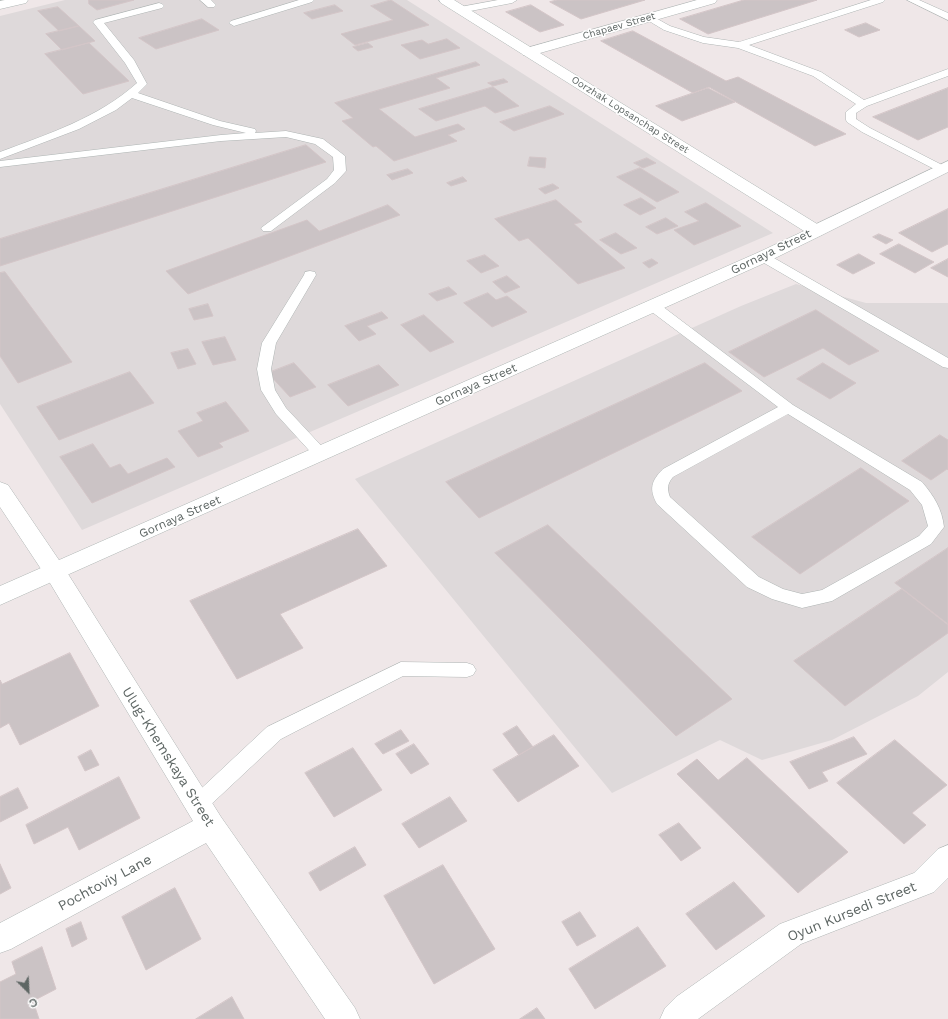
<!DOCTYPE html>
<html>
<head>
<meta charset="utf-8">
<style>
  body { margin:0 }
  #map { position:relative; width:948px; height:1019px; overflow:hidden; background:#efe7e8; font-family:"Work Sans",sans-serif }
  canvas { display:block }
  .north { position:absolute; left:8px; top:971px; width:40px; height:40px; -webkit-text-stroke:3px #fff; paint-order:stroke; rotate:156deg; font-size:11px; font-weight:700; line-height:16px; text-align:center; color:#5e6664 }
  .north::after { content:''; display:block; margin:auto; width:14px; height:18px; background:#5e6664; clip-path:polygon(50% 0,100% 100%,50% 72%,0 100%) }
</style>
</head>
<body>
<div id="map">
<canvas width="948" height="1019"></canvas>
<div class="north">С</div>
</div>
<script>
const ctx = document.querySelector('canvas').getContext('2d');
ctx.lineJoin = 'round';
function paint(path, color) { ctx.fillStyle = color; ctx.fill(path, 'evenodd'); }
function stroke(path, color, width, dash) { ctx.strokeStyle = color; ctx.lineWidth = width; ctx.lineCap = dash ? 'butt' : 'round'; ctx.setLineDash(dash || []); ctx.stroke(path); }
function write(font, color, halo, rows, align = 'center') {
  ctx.font = font + ' "Work Sans",sans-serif'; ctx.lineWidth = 3; ctx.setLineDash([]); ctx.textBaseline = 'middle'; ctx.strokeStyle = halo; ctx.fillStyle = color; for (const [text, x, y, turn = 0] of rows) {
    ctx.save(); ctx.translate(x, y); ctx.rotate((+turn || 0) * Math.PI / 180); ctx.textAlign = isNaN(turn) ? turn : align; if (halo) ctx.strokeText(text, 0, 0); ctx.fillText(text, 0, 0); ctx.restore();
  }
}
const industrial = new Path2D(`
  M65 0H407L773 233 82 530 0 404V16Z
  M796 284 866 303H948V672L918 696 832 740 762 760 720 740 612 793 355 479 741 306Z`);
const building = new Path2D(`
  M89 0H134L97 10 89 4Z
  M391 0 429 25 355 45 341 34 393 20 371 6Z
  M557 0H645L581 19 550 2Z
  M744 0H817L708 34 680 19Z
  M335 5 343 11 312 19 304 13Z
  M531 5 564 25 540 32 506 12Z
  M58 7 79 26 59 31 38 11Z
  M202 19 219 30 156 49 139 38Z
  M866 23 880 30 859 37 845 30Z
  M79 26 95 41 62 50 46 34Z
  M633 31 726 81 738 77 846 134 815 146 709 87 693 93 601 41Z
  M447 39 460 48 420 59 401 45 422 40 428 44Z
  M89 43 129 81 83 94 45 54Z
  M368 43 373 47 358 51 353 47Z
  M476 62 480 65 436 78 450 88 379 109 415 137 458 124 465 129 448 135 457 141 394 161 376 146 373 147 342 121 353 118 335 103Z
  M504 79 508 82 493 86 488 83Z
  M493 87 519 106 495 113 485 106 436 121 419 109Z
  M708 88 735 102 682 121 656 106Z
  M948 88V127L918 140 873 117Z
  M550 106 564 114 514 131 500 122Z
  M306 145 326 162 0 266V239Z
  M530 157 546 158 545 168 528 166Z
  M647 158 656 163 643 168 634 163Z
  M640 168 679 192 657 202 617 177Z
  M408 169 413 173 392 180 387 175Z
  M463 177 467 181 451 186 447 183Z
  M553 184 559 188 545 194 539 189Z
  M641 198 656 208 640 215 624 205Z
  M556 200 582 222 574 224 625 268 578 284 528 238 519 241 495 219Z
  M706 203 741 226 694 245 674 230 699 221 685 212Z
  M388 205 400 215 188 294 166 271 307 220 319 231Z
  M948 209V244L932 252 899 233Z
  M666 218 678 226 657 234 646 227Z
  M616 233 637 248 621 254 600 240Z
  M879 234 893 240 886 244 873 237Z
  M899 244 934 262 915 273 880 254Z
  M859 254 875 263 853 274 837 265Z
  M485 255 499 266 481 273 467 261Z
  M652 259 658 263 649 268 643 263Z
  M948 259V277L931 268Z
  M5 272 72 362 18 383 0 356V273Z
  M507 276 520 287 505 293 493 282Z
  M449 287 457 294 437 301 429 294Z
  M488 293 496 300 507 296 527 312 492 327 464 303Z
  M208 304 213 316 194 320 189 309Z
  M816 310 879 351 849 365 823 348 764 377 729 352Z
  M382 312 388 318 367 326 376 334 359 341 345 326Z
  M424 315 454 342 430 352 401 325Z
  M225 337 236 360 213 365 202 342Z
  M188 349 196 364 178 369 171 353Z
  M294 363 316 387 290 397 268 373Z
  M705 363 742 391 479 518 446 482Z
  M823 363 856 383 830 399 797 379Z
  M379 365 399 385 348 406 328 385Z
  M130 372 154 403 59 440 37 407Z
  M226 402 249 431 219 443 223 447 198 457 178 431 203 421 197 413Z
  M940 435 948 440V470L947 469 931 480 902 461Z
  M93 444 110 468 120 464 128 474 167 458 175 467 92 503 60 457Z
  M861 468 909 501 800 574 752 537Z
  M548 525 732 699 676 736 495 553Z
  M358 529 387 566 280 614 303 648 237 679 190 601Z
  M948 548V624L895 583Z
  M902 589 948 625V633L845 706 794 661Z
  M70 653 99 706 20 745 9 723 0 728V680L2 684Z
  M517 726 533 747 519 755 503 734Z
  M401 730 409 741 383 754 375 744Z
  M554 735 579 766 518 802 493 770Z
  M854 737 867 754 822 772 828 781 809 789 790 762Z
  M895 740 947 785 912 813 926 825 904 844 837 783Z
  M414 744 429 764 411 774 396 754Z
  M353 748 382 790 334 817 305 773Z
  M91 750 99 765 85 771 78 757Z
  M747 758 848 852 798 893 677 774 697 759 718 780Z
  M119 777 140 818 79 850 68 827 34 844 26 825Z
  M18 788 28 808 0 822V797Z
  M450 797 467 821 419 848 402 824Z
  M679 823 701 848 681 861 659 835Z
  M355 847 366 865 320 891 309 873Z
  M0 864 11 888 0 894Z
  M443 865 495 949 434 984 384 896Z
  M734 882 765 916 716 950 686 914Z
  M175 888 201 939 146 970 122 917Z
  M580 912 596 936 577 946 562 922Z
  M81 922 87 939 72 947 66 929Z
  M638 927 666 966 595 1009 569 969Z
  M42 947 56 989 33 1001 39 1019H0V982L16 974 12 962Z
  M232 997 244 1019H196Z
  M537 1008 545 1019H520Z`);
const lane = new Path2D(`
  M200 0H211L216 5 214 7H208Z
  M299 0H314L312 2 237 25 234 26 229 23 231 21Z
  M498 0H517L512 3 460 13 455 10 460 7Z
  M871 0H885L883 2 749 45 821 72 864 100 948 69V76L867 106 856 113V119L870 128 946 167 948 169 946 171H938L862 132 847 122 846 120V112L856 104 813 76 738 48 703 43 664 30 644 18 646 16H652L670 26 704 37 739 42Z
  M907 0H919L948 13V20Z
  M159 3 162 4 164 6 162 8 104 23 134 60 147 84 138 93 220 121 255 129 256 131 255 133 286 131 323 139 345 156 346 171 335 183 271 231H263L261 228 327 179 334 170 333 157 315 144 286 137 221 141 0 167V161L221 135 246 133 213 125 132 98 116 110 79 129 0 159V152C48 134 98 118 137 83L125 63 93 22 95 20Z
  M763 253 767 254 948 358V368L943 367 759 260 757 257 759 254Z
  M310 271 315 272 316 275 276 343 271 369 275 390 286 408 329 454 326 458 321 459 316 458 276 414 261 390 257 369 262 343 304 275 305 272Z
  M653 302 658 303 793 405 922 482C934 496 942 509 944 527L931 544 832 601 802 608 772 599 747 587 657 504C649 489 651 481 663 469L778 407 648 309 646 306 648 303ZM788 414 910 490 922 505 928 526 919 536 822 590 802 594 783 589 759 577 670 497C667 489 667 484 673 477Z
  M401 662 467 663 473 665 476 670 473 675 467 677 403 676 281 739 204 811 197 814 190 811 187 805 190 799 267 727Z`);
const street = new Path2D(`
  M697 0H717L715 3 533 55H523L521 52 523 49Z
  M948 161V172L822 235 816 236 810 235 808 231 810 227Z
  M0 482 8 485 63 566 221 817 355 1008 360 1019H325L206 843 11 949 0 953V923L193 821 47 578 0 507Z
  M948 845V878L934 892 801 944 698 1019H660L665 1008 676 997 780 924 914 873 938 849Z`);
const secondary = new Path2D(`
  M5 0H28L26 3 0 9V1Z
  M439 0H454L822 227 824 231 822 235 769 261 0 605V586L757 253 804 231 441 3Z`);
const farStreetnames = [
  ["Chapaev Street",619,26,-16],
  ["Oorzhak Lopsanchap Street",630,115,32]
];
const streetNames = [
  ["Gornaya Street",771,252,-26],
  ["Gornaya Street",476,385,-24],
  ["Gornaya Street",180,517,-24]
];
const nearStreetnames = [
  ["Ulug-Khemskaya Street",168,757,58],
  ["Pochtoviy Lane",105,883,-28],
  ["Oyun Kursedi Street",852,912,-22]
];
paint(industrial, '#ded9da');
paint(building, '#cbc3c5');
stroke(building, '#d4c6c8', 1);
stroke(lane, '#afb5b4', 1);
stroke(street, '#afb5b4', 1);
stroke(secondary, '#aeb6b4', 1);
paint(lane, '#fff');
paint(street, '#fff');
paint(secondary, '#fff');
write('10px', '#5e6664', '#fff', farStreetnames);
write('12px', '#5e6664', '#fff', streetNames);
write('14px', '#5e6664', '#fff', nearStreetnames);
</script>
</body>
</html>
